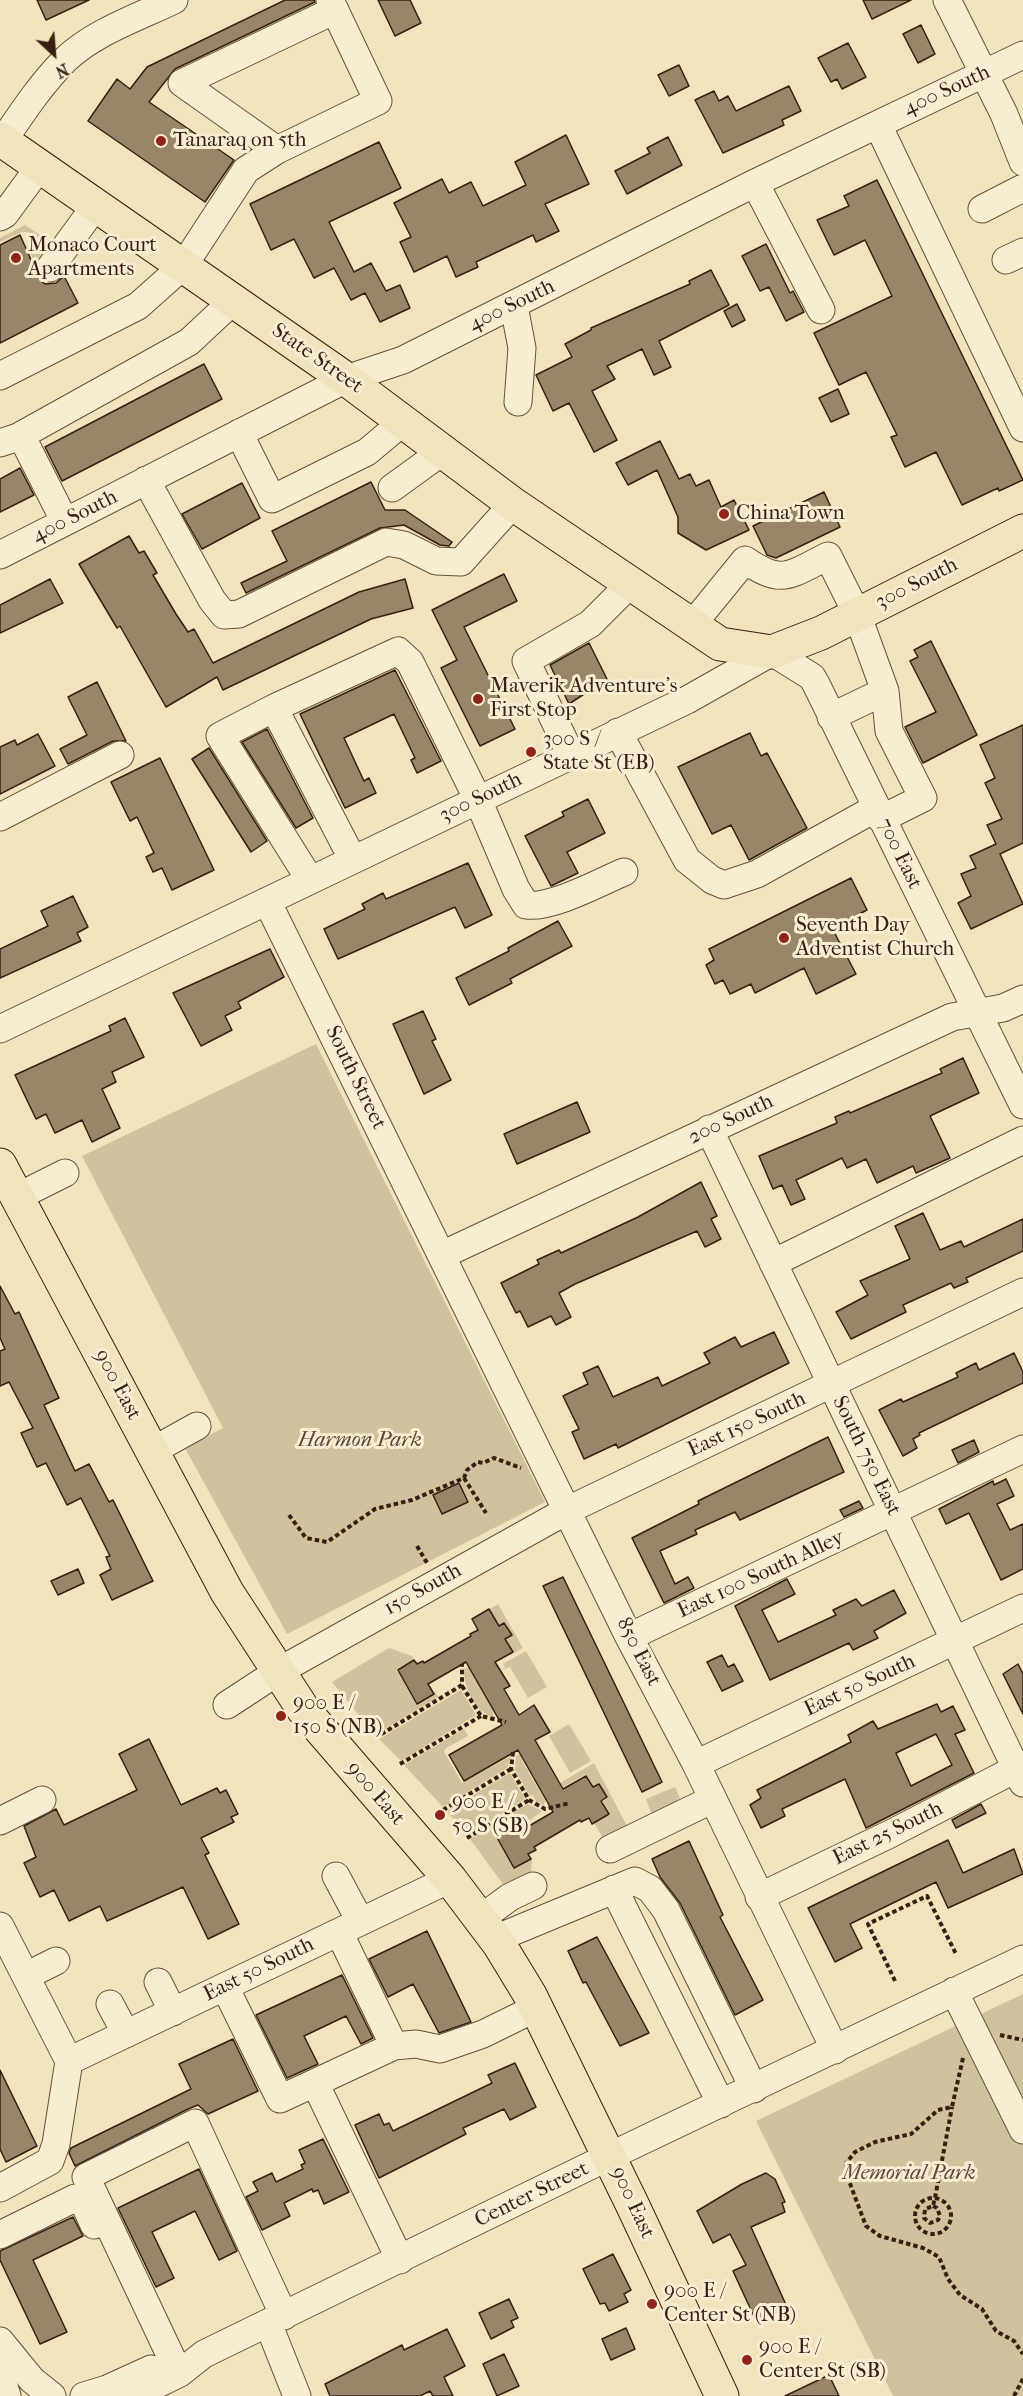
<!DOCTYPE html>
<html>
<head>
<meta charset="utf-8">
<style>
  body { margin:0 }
  #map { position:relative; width:1023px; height:2396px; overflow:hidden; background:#f1e3bb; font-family:"IM FELL French Canon",serif }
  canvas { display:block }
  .north { position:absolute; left:24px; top:24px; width:60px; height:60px; -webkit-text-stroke:4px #f6edd3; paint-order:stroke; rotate:154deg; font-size:16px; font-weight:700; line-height:24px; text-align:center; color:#372012 }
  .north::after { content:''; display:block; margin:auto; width:21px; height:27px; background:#372012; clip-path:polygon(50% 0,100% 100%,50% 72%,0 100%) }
</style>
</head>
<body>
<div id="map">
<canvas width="1023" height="2396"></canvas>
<div class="north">N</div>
</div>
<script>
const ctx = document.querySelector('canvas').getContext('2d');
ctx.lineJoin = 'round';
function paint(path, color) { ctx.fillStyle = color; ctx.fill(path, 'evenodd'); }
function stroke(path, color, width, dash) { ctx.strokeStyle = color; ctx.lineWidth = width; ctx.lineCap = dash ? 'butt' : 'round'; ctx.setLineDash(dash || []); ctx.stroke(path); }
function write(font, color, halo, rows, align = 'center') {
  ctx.font = font + ' "IM FELL French Canon",serif'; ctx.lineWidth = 6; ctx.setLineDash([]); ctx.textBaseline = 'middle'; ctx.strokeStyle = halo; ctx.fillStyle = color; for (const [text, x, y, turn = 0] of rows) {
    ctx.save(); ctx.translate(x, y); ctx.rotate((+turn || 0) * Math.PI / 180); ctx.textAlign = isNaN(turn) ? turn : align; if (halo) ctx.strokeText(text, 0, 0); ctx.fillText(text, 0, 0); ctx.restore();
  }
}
const green = new Path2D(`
  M25 225 58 247 38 268 29 251V232H22L0 242V238Z
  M316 1044 545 1502 287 1634 185 1448 223 1428 82 1156Z
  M498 1604 523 1648 508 1656 513 1652 506 1639 512 1635 505 1623 499 1625 490 1609Z
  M389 1648 412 1656 414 1660 397 1670 417 1703 434 1694 435 1691 438 1697 375 1735 332 1682Z
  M526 1651 547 1687 528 1698 510 1667 500 1670 505 1667 503 1664Z
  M469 1666 494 1711 493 1717C475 1713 463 1686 464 1669Z
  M461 1690 476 1715 401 1761 379 1739Z
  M569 1724 591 1761 570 1773 549 1736Z
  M464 1729 468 1736 446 1748 444 1752 462 1783 511 1756 507 1768 443 1807 404 1765Z
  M521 1753 522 1761 545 1800 544 1805 536 1801 533 1795 530 1796 515 1770 516 1756Z
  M594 1763 628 1828 603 1838 594 1823 610 1814 603 1801 607 1798 600 1784 594 1786 586 1774 563 1787 560 1783Z
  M510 1773 525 1799 467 1835 447 1811Z
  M675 1787 680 1798 661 1812 652 1815 646 1799Z
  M528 1804 542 1811 528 1822H519L513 1812Z
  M509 1815 512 1821 495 1834 515 1868 532 1858 531 1874 505 1887 470 1839Z
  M1023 1994V2396H893L756 2121Z`);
const building = new Path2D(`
  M37 0H89L46 20Z
  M285 0H314L315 2 175 69 149 102 234 160 205 202 88 121 117 79 130 89 147 67Z
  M378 0H410L421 23 395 36Z
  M863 0H911L872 19Z
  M921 25 935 54 918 63 903 34Z
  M848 43 866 77 842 89 837 79 831 82 818 58Z
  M679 65 689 86 669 96 658 75Z
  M789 86 801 111 782 120 784 125 723 153 695 100 714 91 719 101 728 96 736 111Z
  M566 135 589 184 545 204 559 231 536 242 533 235 476 262 478 267 456 277 447 256 414 272 400 242 411 237 394 203 442 179 449 193 471 182 483 206 526 185 515 162Z
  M668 137 682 165 627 194 615 171 650 153 647 148Z
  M379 142 401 188 329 222 354 272 371 263 386 291 400 285 410 308 380 322 365 293 351 300 334 268 314 278 294 239 271 250 250 204Z
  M877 180 1023 480 999 491 998 488 962 505 936 452 905 467 891 437 897 435 866 372 839 385 814 333 892 296 865 240 834 255 817 220 849 206 844 196Z
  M20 235 40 280 45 284 56 283 64 276 78 303 0 343V245Z
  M766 244 790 293 793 291 804 312 786 321 769 287 760 291 742 256Z
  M711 270 729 305 659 341 671 367 654 375 642 349 607 366 615 379 592 391 617 440 594 452 569 403 553 411 536 375 572 357 565 344 591 330V328L690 284 689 281Z
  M737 304 745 320 732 327 724 311Z
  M204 364 222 399 62 481 45 447Z
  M838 389 849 414 831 422 819 398Z
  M660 441 679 479 690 474 696 486 709 480 721 507 734 500 749 530 706 550 678 533V517L657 470 628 485 616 463Z
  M20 468 34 495 0 512V479Z
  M371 482 385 510H405L452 542 449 546 440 545 404 525 380 528 246 593 241 583 287 561 272 531Z
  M242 483 260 518 202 549 182 514Z
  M824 492 840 527 776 558 767 555 753 526Z
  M129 536 139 553 144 551 157 573 153 575 176 614 188 632 194 629 213 663 359 592 405 579 413 608 371 619 223 690 217 677 166 707 120 626 117 628 79 564Z
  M504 574 517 601 464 627 515 729 480 746 441 668 457 660 432 610Z
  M50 579 63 603 0 633V605Z
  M931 641 977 735 923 763 905 727 936 712 910 661 918 657 914 650Z
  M589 643 607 679 569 704 550 665Z
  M395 670 441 761 417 773 411 760 415 758 394 714 344 738 364 781 369 778 376 793 345 808 300 714Z
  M97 682 126 741H113L68 764 60 749 87 735 68 697Z
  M1023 725V843L1000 854 1023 904 971 929 958 903 971 896 961 874 976 868 970 856 996 844 987 825 1002 819 985 783 995 778 980 745Z
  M267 729 313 818 296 828 242 742Z
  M750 733 761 756 767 753 807 828 749 860 731 825 712 834 678 767Z
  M38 734 55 766 0 794V747L15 740 17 745Z
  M209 748 267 841 251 852 192 759Z
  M160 758 214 870 172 890 162 868 153 872 146 857 154 853 137 817 130 821 111 782Z
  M588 799 605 833 567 852 578 873 551 886 525 836 564 816 562 812Z
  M468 863 492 915 465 928 455 907 338 959 324 929 365 909 362 904 383 893 386 899Z
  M851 878 867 910 832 928 856 974 816 994 804 968 755 993 751 984 730 994 723 980 715 984 706 965 714 960 709 949Z
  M73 896 88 927 77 933 81 941 0 978V949L48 926 41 911Z
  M558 921 572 946 510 979 512 983 469 1005 456 978 509 951 508 948Z
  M270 949 284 977 238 1002 241 1008 225 1016 232 1030 201 1046 173 993Z
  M423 1011 436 1039 432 1041 451 1080 424 1094 393 1024Z
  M125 1018 144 1057 112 1072 116 1082 102 1089 120 1128 92 1142 82 1120 55 1133 46 1114 36 1119 15 1075 111 1031 109 1026Z
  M963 1058 979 1093 930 1116 950 1158 916 1173 913 1166 877 1183 866 1159 847 1168 842 1158 796 1180 805 1199 791 1205 782 1185 773 1189 759 1156 837 1123 835 1117 849 1111 850 1113 942 1073 940 1069Z
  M577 1102 590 1132 517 1164 504 1134Z
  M701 1182 717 1216 711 1219 721 1239 705 1247 697 1231 575 1284 559 1293 571 1317 556 1325 551 1316 528 1327 520 1311 516 1313 501 1283 539 1264 537 1260 559 1250 561 1253 638 1217Z
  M923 1213 940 1250 961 1241 964 1247 1023 1219V1251L966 1278 968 1282 954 1288 951 1283 903 1305 906 1312 851 1339 836 1312 868 1295 860 1281 910 1259 895 1226Z
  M0 1286 15 1314 19 1312 59 1398 44 1405 75 1471 89 1464 109 1502 113 1500 153 1581 112 1600 100 1575 111 1569 106 1557 110 1556 81 1498 67 1505 46 1463 37 1467 21 1433 33 1428 9 1382 0 1386V1351L5 1349 0 1338Z
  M774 1332 789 1363 618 1448 616 1444 584 1459 572 1432 579 1429 563 1396 588 1384 583 1373 598 1366 613 1397 658 1377 662 1386 710 1363 704 1353 735 1337 741 1347Z
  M1014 1353 1023 1372V1383L919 1433 920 1435 913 1439 917 1448 903 1456 879 1410 901 1399 903 1402 958 1377 956 1373 976 1363 979 1370Z
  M828 1437 844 1472 740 1520 735 1512 695 1530 697 1534 660 1551 675 1584 688 1577 694 1588 664 1603 632 1538 699 1504 698 1501Z
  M974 1440 979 1452 958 1463 952 1450Z
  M1006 1479 1014 1496 997 1504 1010 1530 1023 1524V1569L1001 1580 969 1513 946 1524 939 1509 993 1481 994 1485Z
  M459 1483 468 1502 442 1514 433 1495Z
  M859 1501 863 1508 844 1517 840 1510Z
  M78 1569 84 1583 58 1595 51 1581Z
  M563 1577 662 1782 642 1792 543 1586Z
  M787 1579 795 1594 762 1610 778 1642 836 1615 833 1610 856 1599 862 1606 894 1590 906 1613 874 1631 878 1638 853 1650 849 1643 770 1680 735 1606Z
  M489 1609 499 1626 504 1623 512 1635 505 1639 513 1652 495 1662 510 1686 504 1689 519 1715 534 1705 550 1732 535 1740 563 1789 586 1776 593 1787 599 1784 607 1797 601 1801 609 1814 592 1824 589 1818 581 1822 580 1820 534 1847 536 1850 528 1854 531 1859 514 1868 495 1834 511 1824 517 1833 553 1812 518 1750 464 1781 449 1755 502 1725 466 1662 428 1684 434 1694 417 1704 398 1670 414 1660 417 1664 423 1661 424 1663 471 1636 470 1634 478 1630 472 1619Z
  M722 1655 728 1667 734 1664 743 1681 722 1691 707 1662Z
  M1018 1664 1023 1674V1714L1003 1674Z
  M937 1704 941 1712 953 1706 965 1730 955 1734 974 1773 866 1828 845 1779 782 1809 785 1816 761 1828 750 1805 761 1798 757 1790 851 1742 848 1735 873 1721 878 1729ZM936 1734 952 1765 911 1786 896 1753Z
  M149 1739 181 1805 217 1788 220 1793 226 1790 238 1814 231 1817 234 1822 201 1838 209 1853 205 1855 239 1924 208 1939 183 1887 107 1921 100 1906 69 1921 54 1890 40 1897 24 1863 36 1857 24 1826 56 1809 64 1825 137 1790 119 1754Z
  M981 1804 986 1813 956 1828 952 1820Z
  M948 1840 963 1873 1014 1849 1023 1874 948 1908 936 1882 850 1924 862 1948 835 1962 808 1908Z
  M689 1841 723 1915 720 1917 763 2000 735 2015 680 1903 660 1877 652 1859Z
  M427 1931 471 2022 439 2033 413 1984 388 1997 369 1959Z
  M597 1937 649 2033 620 2046 586 1982 583 1983 568 1951Z
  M342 1975 373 2038 361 2044 346 2016 304 2036 318 2064 287 2078 256 2015Z
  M233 2039 258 2091 208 2114 198 2105 188 2109 75 2166 69 2153 71 2148 191 2089 179 2064Z
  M515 2063 536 2107 510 2120 504 2109 463 2128 466 2134 379 2178 355 2125 379 2114 384 2125 389 2123 393 2131 492 2083 488 2075Z
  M0 2070 37 2146 6 2162 0 2149Z
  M323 2139 349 2192 324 2204 318 2190 313 2192 312 2189 284 2203 290 2216 262 2230 246 2197 258 2191 253 2182 272 2173 276 2182 303 2169 301 2165 305 2163 299 2150Z
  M199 2169 237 2251 219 2260 195 2211 152 2232 174 2278 156 2287 118 2208Z
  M766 2173 775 2179 785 2202 782 2203 785 2212 751 2227 787 2307 756 2321 733 2271 746 2265 730 2234 713 2243 697 2211 742 2184Z
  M73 2217 83 2236 33 2260 67 2332 40 2344 0 2260V2251Z
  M613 2254 631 2290 624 2294 628 2302 609 2311 605 2303 600 2304 583 2269Z
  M509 2299 518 2318 511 2321 514 2327 491 2339 479 2313Z
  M626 2328 635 2349 611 2360 602 2339Z
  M447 2329 465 2366 444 2377 453 2396H433L430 2391 420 2396H330L325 2384 402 2345 404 2350Z
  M504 2354 519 2386 497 2396 483 2364Z
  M829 2375 839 2396H785Z`);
const path = new Path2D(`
  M464 1478 486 1513
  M289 1515 306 1538 327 1542 375 1509 412 1500 464 1478 467 1470 478 1462 483 1463 494 1458 521 1468
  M417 1546 427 1563
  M462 1686 481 1716 506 1722
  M375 1738 462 1685V1664
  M513 1752 511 1769 529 1800 545 1809 570 1803
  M400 1764 481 1716
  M443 1810 511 1769
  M467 1838 529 1800
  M895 1981 868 1924 927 1896 956 1954
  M1000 2035 1023 2040
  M963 2058 952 2107 938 2110 911 2134 875 2142 855 2152 846 2163V2173L866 2226 880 2236 923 2248 939 2257 948 2279 960 2295 982 2309 996 2331 1014 2341 1023 2354
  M915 2216a18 18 0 1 1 36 0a18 18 0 1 1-36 0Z
  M933 2206 937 2208 940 2216 938 2220 930 2223 924 2218 925 2209 933 2206 935 2198 952 2107
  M1014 2396 1023 2379`);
const minor = new Path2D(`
  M947 0 1004 114 1023 162
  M878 125 1023 428
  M3 141C22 113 41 84 65 60 94 32 139 17 174 0
  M277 150 182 83 335 10
  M755 183 821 310
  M982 209 1023 188
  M0 217 5 214 40 166
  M1006 260 1023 252
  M50 268 96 205
  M514 306 522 348 518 402
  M0 376 138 306 184 265 246 170 277 150 378 101 330 0
  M239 433 272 499 367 452 404 421
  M18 437 189 342 234 300
  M0 443 18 437 25 443 65 522
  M146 480 212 600 224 615 239 614 386 542 404 545 436 561 461 562 513 504
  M392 488 443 451
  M0 555 346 379 403 360 755 183 1023 55
  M692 625 745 560C783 586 789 575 828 556L857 614 885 691 889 731 923 798 881 819
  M274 708 353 860
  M831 717 885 691
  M618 732 687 860 712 880 724 885 757 874 876 808
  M571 755 526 661 590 624 631 583
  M0 817 120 755
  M310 880 220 736 274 708 398 651 410 662 478 800 516 889 526 905C551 909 600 882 624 872
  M267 901 629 1637 696 1764 835 2050
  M0 1029 687 700 772 652 812 677 816 684 1023 1105
  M709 1129 1023 1783
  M17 1197 65 1173
  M442 1255 952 1017 1003 1008 1023 999
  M773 1263 1023 1140
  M152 1451 197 1426
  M629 1637 1023 1449
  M227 1705 279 1671 568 1510 1023 1292
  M696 1764 1023 1608
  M0 1821 42 1800
  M610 1849 713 1799
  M336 1876 360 1921
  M614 1889 721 2104
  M759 1897 890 1834 1023 1765
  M480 1919 510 1897 533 1886
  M0 1926 69 2061
  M495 1939 635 1881 650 1889 666 1910 754 2089
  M26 1976 56 1961
  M158 1982 173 2012
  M225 1987 280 2099 394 2046 339 1932
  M954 1991 1023 2130
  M110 2004 126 2034
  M394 2046 416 2044 440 2049 483 2034 536 2008
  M69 2061 450 1879
  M315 2083 400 2260
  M0 2188 50 2161 56 2144 69 2061
  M0 2235 75 2198 84 2203 94 2225
  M268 2323 297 2396
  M0 2341 32 2380 52 2396
  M172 2359 86 2177 195 2123 284 2316
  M0 2374 7 2396
  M84 2396 107 2389 151 2369
  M133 2396 180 2373 204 2354 610 2156 1023 1959`);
const major = new Path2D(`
  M0 139 346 379 513 504 720 644 772 652 821 633 1023 531
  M0 1165 227 1592 303 1709 450 1879 499 1944 530 1995 633 2206 722 2396`);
const markers = [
  [161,141,6,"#8f2418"],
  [16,258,6,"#8f2418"],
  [724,514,6,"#8f2418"],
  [478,699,6,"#8f2418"],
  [531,752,6,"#8f2418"],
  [784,938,6,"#8f2418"],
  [281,1716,6,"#8f2418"],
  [440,1815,6,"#8f2418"],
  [652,2304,6,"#8f2418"],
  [747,2360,6,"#8f2418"]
];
const streetNames = [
  ["400 South",947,91,-25],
  ["400 South",512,306,-26],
  ["State Street",317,359,35],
  ["400 South",75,517,-27],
  ["300 South",917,584,-27],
  ["300 South",481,798,-26],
  ["700 East",899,854,64],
  ["South Street",355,1078,64],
  ["200 South",731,1120,-25],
  ["900 East",117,1385,62],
  ["East 150 South",747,1425,-25],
  ["South 750 East",866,1456,64],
  ["East 100 South Alley",761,1575,-25],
  ["150 South",423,1590,-29],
  ["850 East",638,1652,63],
  ["East 50 South",860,1686,-25],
  ["900 East",375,1794,49],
  ["East 25 South",888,1834,-26],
  ["East 50 South",259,1970,-26],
  ["Center Street",532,2195,-26],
  ["900 East",632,2203,65]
];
const poiNames = [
  ["Tanaraq on 5th",173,141],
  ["Monaco Court",28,246],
  ["Apartments",28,270],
  ["China Town",736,514],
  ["Maverik Adventure's",490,687],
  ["First Stop",490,711],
  ["300 S /",543,740],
  ["State St (EB)",543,764],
  ["Seventh Day",796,926],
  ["Adventist Church",796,950],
  ["900 E /",293,1704],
  ["150 S (NB)",293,1728],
  ["900 E /",452,1803],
  ["50 S (SB)",452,1827],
  ["900 E /",664,2292],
  ["Center St (NB)",664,2316],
  ["900 E /",759,2348],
  ["Center St (SB)",759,2372]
];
const parkNames = [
  ["Harmon Park",360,1441],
  ["Memorial Park",909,2174]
];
paint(green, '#d1c29e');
paint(building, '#98856a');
stroke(building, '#372012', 1.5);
stroke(minor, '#66513c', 29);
stroke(major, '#372012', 35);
stroke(path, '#372012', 4, [4.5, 3]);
stroke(minor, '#f6edd3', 27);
stroke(major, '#f1e3bb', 33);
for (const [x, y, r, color] of markers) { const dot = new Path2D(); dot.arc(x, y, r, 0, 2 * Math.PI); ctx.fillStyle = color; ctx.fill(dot); stroke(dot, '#f6edd3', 2); }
write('21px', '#372012', '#f6edd3', streetNames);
write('21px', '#372012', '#f6edd3', poiNames, 'left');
write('italic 21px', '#5e4835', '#f6edd3', parkNames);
</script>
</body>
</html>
